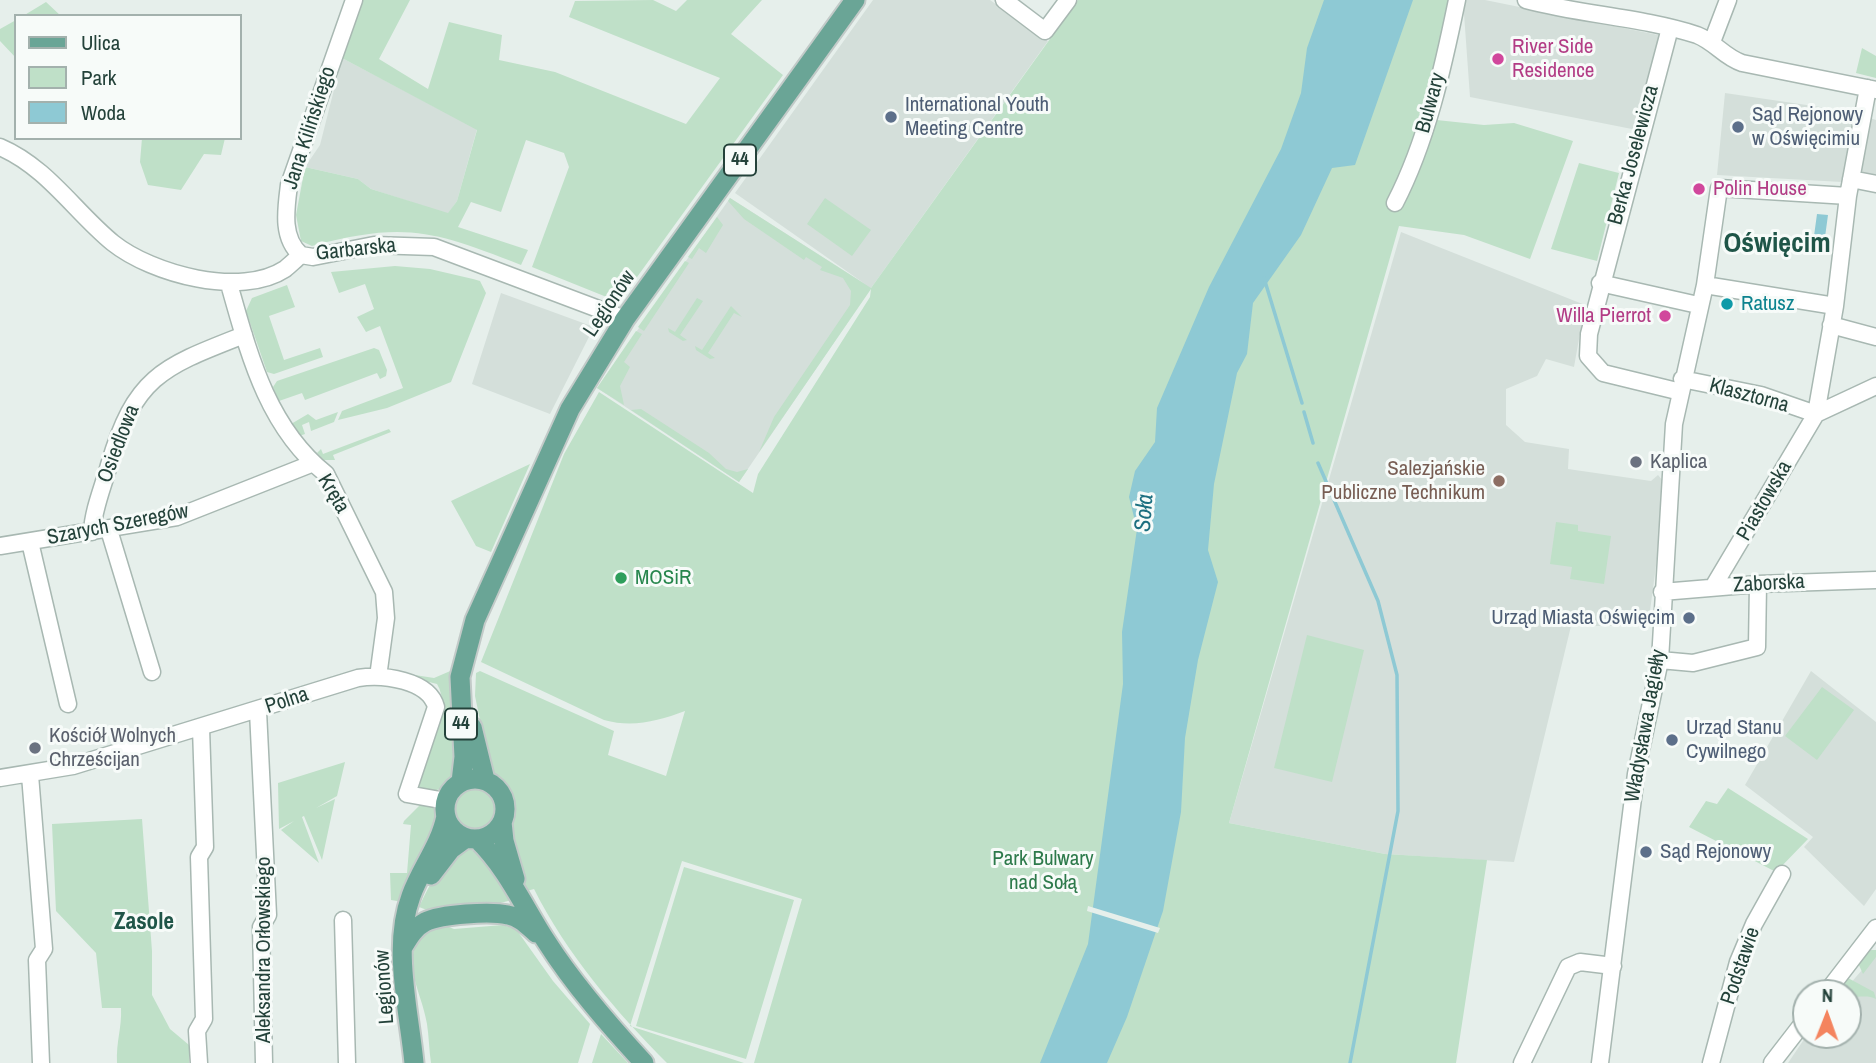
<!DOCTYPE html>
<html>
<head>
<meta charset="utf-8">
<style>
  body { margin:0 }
  #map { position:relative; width:1876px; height:1063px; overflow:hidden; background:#e6efeb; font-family:"Archivo Narrow",sans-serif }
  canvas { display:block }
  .legend { position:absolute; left:14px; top:14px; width:228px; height:126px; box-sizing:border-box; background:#f7fbf9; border:2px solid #a3b1ad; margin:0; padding:9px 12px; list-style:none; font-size:21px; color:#24423a }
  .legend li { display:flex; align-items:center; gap:14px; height:35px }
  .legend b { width:35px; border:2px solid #a3b1ad }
  .north { position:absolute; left:1792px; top:979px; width:70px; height:70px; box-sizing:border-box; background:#f7fbf9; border:2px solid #a3b1ad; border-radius:50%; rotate:1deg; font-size:19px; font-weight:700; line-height:28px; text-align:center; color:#24423a }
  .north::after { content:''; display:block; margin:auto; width:24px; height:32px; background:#f4845f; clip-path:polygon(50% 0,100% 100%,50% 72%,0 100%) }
</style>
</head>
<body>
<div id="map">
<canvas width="1876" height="1063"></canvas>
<ul class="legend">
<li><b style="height:9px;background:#6aa596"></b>Ulica</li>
<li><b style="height:19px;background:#bfe0c8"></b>Park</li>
<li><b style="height:19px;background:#8ec9d4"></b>Woda</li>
</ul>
<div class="north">N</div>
</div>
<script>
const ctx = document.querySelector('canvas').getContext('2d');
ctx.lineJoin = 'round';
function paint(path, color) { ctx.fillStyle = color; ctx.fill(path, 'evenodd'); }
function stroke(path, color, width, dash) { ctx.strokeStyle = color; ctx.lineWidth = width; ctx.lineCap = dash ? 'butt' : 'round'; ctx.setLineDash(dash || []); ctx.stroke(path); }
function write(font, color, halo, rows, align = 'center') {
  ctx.font = font + ' "Archivo Narrow",sans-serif'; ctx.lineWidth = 6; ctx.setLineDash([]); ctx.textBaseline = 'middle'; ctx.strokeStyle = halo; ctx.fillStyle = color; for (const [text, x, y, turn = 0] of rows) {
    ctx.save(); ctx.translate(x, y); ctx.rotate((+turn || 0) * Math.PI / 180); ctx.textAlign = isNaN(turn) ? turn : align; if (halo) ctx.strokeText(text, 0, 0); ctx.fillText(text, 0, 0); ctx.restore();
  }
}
const built = new Path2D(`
  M873 0H990L1048 41 871 288 739 482 597 388 730 198 865 284 735 193Z
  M1463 0H1485L1658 35 1662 39 1637 130 1470 97Z
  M342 58 477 129 457 201 448 214 371 189 358 179 305 167 320 145Z
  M1725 93 1854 112 1842 182 1717 175Z
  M1870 118 1876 120V179L1859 175Z
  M1401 232 1585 305 1574 367 1546 359 1537 376 1506 389V425L1525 442 1569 449 1568 469 1651 481 1658 475 1672 492 1665 498 1648 626H1571L1514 862 1385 854 1229 823Z
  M501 293 594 327 550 414 472 384Z
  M1811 671 1876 722V889L1864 906 1804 847 1813 837 1745 785Z
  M1876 954V1063H1788L1807 1035H1848V993H1842Z`);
const green = new Path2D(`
  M363 0H410L379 59 428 89 449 22 502 35 499 60 555 72 686 124 720 78 569 17 575 1 653 0 676 11 687 0H762L731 34 783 75 619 302 532 267 569 167 564 153 526 140 501 212 471 202 458 227 528 250 521 265C434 231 405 221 312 246L301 241 296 215 305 167 358 179 371 189 448 213 457 201 477 130 342 58Z
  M1078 0H1452L1427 119 1484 125 1514 123 1573 141 1530 259 1464 235 1399 226 1229 823 1385 854 1487 860 1456 1063H754L802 899 682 861 630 1026 744 1063H667C617 1013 566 953 534 889L527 891 507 841 513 811 511 799 503 783 491 773 475 696 476 673 480 671 614 731 608 755 666 776 685 711C658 721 633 728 604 720L481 662 564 454 599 392 753 493 758 474 870 297 871 289 759 452 774 417 850 305 851 291 843 278 820 270 822 267 806 257 804 260 744 219 728 201 730 198 871 288Z
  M46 2 61 16H23Z
  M16 20V58L0 41V29Z
  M1862 48 1876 56V78L1856 73Z
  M142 138H225L221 155 204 154 181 190 148 185 140 162Z
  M1579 163 1619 173 1597 261 1551 249Z
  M825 198 871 230 852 256 807 224Z
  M717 217 723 225 706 253 699 248 692 259 688 257Z
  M685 261 689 263 644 331 638 327Z
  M395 266 430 269 473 279 480 281 486 293 451 382 387 408 338 420 342 411 403 388 380 326 366 332 357 317 374 309 365 284 339 293 331 272Z
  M287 285 295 307 269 316 284 360 320 348 323 357 274 374 267 372 246 311 252 298Z
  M697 298 703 301 680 335 687 340 683 341 669 332 668 328 675 332Z
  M731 306 742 317 734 313 708 353 715 358 710 359 696 350 695 346 702 350Z
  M636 331 642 334 624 362 630 367 620 386 624 405 597 388Z
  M374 348 379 350 387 370 386 376 380 379 377 373 305 400 302 393 279 401 273 387 277 381Z
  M641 409 709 453 726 469 737 472 748 469 739 482 631 410Z
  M338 412 334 422 311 431 309 422 302 425 305 434 299 436 291 424 308 414 316 420Z
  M389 429 391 432 333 455 335 460H324L317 453 321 449 323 454Z
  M530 464 491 552 476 546 451 501Z
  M1556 522 1578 525V531L1611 536 1604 584 1570 579 1572 567 1550 564Z
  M1307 635 1364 650 1332 782 1274 768Z
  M455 669C456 690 463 754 459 770 454 788 435 794 420 788L417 779C427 752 453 710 437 684L401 675 402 673 434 678Z
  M1822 687 1854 710 1817 760 1785 736Z
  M345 762 337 796 316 808 335 799 322 860 304 816 302 817 319 863 281 830 294 821 279 829 278 783Z
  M453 809a22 22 0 1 1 44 0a22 22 0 1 1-44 0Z
  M1728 788 1808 839 1776 872 1689 827 1706 801 1717 804Z
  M421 804 433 807 439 815 403 902 391 900 390 873H407L411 825 403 824 404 821Z
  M142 819 152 951V995L170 1029 189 1045V1063H117C116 1041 122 1028 121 1008H102L96 953 56 911 52 824Z
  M468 849 479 852 512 900 484 907 427 910 419 907C429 886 444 854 468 849Z
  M684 867 794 900 746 1059 636 1026Z
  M444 925 454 929 503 925 516 929 553 981 590 1024 578 1063H431C429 1050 429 1037 427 1024 421 989 402 968 420 933Z
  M1871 950H1876V957L1863 974 1858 963Z
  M1848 978 1874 992 1876 999C1867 994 1856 998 1848 997V993H1835Z
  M601 1034 628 1063H592Z`);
const water = new Path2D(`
  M1324 0H1413L1355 165 1332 168 1301 235 1253 303 1247 354 1237 373 1214 484 1208 550 1218 582 1198 660 1185 738 1181 812 1163 911 1127 1017 1107 1063H1040L1088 944 1123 684 1122 632 1137 529 1129 497 1135 471 1155 442 1157 408 1209 287 1281 149 1301 93 1307 48Z
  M1817 214 1828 215 1825 237 1814 236Z`);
const pier = new Path2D(`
  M1088 906 1160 928 1158 933 1087 911Z`);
const stream = new Path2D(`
  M1264 278 1302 403
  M1304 412 1313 443
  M1318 463 1378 601 1397 675 1398 811 1350 1063`);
const minor = new Path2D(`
  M1004 0 1045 31 1068 0
  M1526 0C1582 15 1641 17 1697 35 1715 42 1724 57 1742 63L1876 90
  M1670 28 1589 334 1588 356 1603 373 1681 392
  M1712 42 1728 0
  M0 147C47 167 75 212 113 243 152 274 241 298 285 269 290 265 296 259 301 255
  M1851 179 1876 184
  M1848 196 1868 88
  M1395 203C1427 141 1443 68 1457 0
  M301 255 313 257 374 245 434 247 625 319
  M301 255C281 238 286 209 289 185L354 0
  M1600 283 1698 305
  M229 284C249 354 267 427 326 474L384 592 386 618 378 677
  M1705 285 1835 306
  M1831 325 1876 337
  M1682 379 1761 395 1816 414
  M1816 414 1876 386
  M109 530 152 672
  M92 532C93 510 103 487 109 465 135 376 162 367 244 335
  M30 542 68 704
  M0 546 177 517 311 464
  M1662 592 1758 584 1876 580
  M1660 660 1693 663 1757 647 1758 584
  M258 711 268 915 261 927 264 1063
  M30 775 44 949 37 960 41 1063
  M0 778 73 766 358 678C383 674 429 680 436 707L407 794 446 801
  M343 920 347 1063
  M1826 993 1876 928
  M199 1063 197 1031 204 1019 199 857 205 847 201 728
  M1522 1063 1568 967 1580 962 1613 966
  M1600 1063 1636 774 1660 660 1674 424 1705 285 1719 188 1848 196 1835 306 1816 414 1713 587
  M1711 1063 1738 962 1754 924 1782 874
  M1772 1063 1806 1019`);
const major = new Path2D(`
  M472 727 485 780
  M445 809a30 30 0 1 1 60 0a30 30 0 1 1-60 0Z
  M461 782 464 757 460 677 475 620 570 409 625 319 855 0
  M502 822 504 841 515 879
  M477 839C507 868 524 907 546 941 574 985 609 1025 644 1063
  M431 875 451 849 466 838
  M403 947C409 937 414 928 425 922 441 914 491 911 508 915 520 917 528 926 536 933
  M414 1063C409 1010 392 947 411 896 421 868 440 846 446 816`);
const markers = [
  [1498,59,7,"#d1479c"],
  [891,117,7,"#5c6f8a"],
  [1738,127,7,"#5c6f8a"],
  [1699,189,7,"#d1479c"],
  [1727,304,7,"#0f9aa8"],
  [1665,316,7,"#d1479c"],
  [1636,462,7,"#6b7280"],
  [1499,481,7,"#8d6e63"],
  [621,578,7,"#2e9e5b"],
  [1689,618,7,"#5c6f8a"],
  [1672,740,7,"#5c6f8a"],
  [35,748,7,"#6b7280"],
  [1646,852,7,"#5c6f8a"]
];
const shields = [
  [740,160,32],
  [461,724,32]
];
const shieldNames = [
  ["44",740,160],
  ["44",461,724]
];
const hotelNames = [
  ["River Side",1512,47],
  ["Residence",1512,71],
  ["Polin House",1713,189],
  ["Willa Pierrot",1651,316,"right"]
];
const streetNames = [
  ["Bulwary",1431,103,-75],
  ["Jana Kilińskiego",310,128,-72],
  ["Berka Joselewicza",1634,155,-75],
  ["Garbarska",356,250,-6],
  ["Legionów",610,304,-56],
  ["Klasztorna",1749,396,15],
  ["Osiedlowa",119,444,-69],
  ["Kręta",333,494,59],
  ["Piastowska",1765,501,-60],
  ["Szarych Szeregów",118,525,-11],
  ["Zaborska",1769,584,-3],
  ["Polna",287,701,-18],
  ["Władysława Jagiełły",1646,726,-80],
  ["Aleksandra Orłowskiego",264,950,-90],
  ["Podstawie",1741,966,-71],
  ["Legionów",385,987,-94]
];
const serviceNames = [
  ["International Youth",905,105],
  ["Meeting Centre",905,129],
  ["Sąd Rejonowy",1752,115],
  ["w Oświęcimiu",1752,139],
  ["Urząd Miasta Oświęcim",1675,618,"right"],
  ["Urząd Stanu",1686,728],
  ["Cywilnego",1686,752],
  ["Sąd Rejonowy",1660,852]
];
const cultureNames = [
  ["Ratusz",1741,304]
];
const worshipNames = [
  ["Kaplica",1650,462],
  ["Kościół Wolnych",49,736],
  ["Chrześcijan",49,760]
];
const educationNames = [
  ["Salezjańskie",1485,469],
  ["Publiczne Technikum",1485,493]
];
const leisureNames = [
  ["MOSiR",635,578]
];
const parkNames = [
  ["Park Bulwary",1043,859],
  ["nad Sołą",1043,883]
];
const waterNames = [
  ["Soła",1145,513,-86]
];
const neighbourhoodNames = [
  ["Zasole",144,923]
];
const districtNames = [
  ["Oświęcim",1777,244]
];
paint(built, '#d4dfda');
paint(green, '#bfe0c8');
paint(water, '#8ec9d4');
paint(pier, '#e6efeb');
stroke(stream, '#8ec9d4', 3.5);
stroke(minor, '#a8b8b2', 19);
stroke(major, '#c2cac8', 23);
stroke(minor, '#fff', 16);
stroke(major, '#6aa596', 19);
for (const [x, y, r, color] of markers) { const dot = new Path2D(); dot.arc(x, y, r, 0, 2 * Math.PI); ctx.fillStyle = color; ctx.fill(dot); stroke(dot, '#f7fbf9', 2.5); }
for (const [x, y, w] of shields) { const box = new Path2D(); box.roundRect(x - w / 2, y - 15.5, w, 31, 5); ctx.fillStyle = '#f7fbf9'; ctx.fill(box); stroke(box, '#24423a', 2); }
write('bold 19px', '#24423a', null, shieldNames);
write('21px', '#b23c85', '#f7fbf9', hotelNames, 'left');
write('21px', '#24423a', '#f7fbf9', streetNames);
write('21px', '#4e5e75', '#f7fbf9', serviceNames, 'left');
write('21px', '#0d838f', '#f7fbf9', cultureNames, 'left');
write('21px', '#5b616d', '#f7fbf9', worshipNames, 'left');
write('21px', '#785e54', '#f7fbf9', educationNames, 'right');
write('21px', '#27864d', '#f7fbf9', leisureNames, 'left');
write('21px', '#2d7a4b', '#f7fbf9', parkNames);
write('italic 23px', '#1c6f80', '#f7fbf9', waterNames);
write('bold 23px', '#1f5548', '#f7fbf9', neighbourhoodNames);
write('bold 28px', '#1f5548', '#f7fbf9', districtNames);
</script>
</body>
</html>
